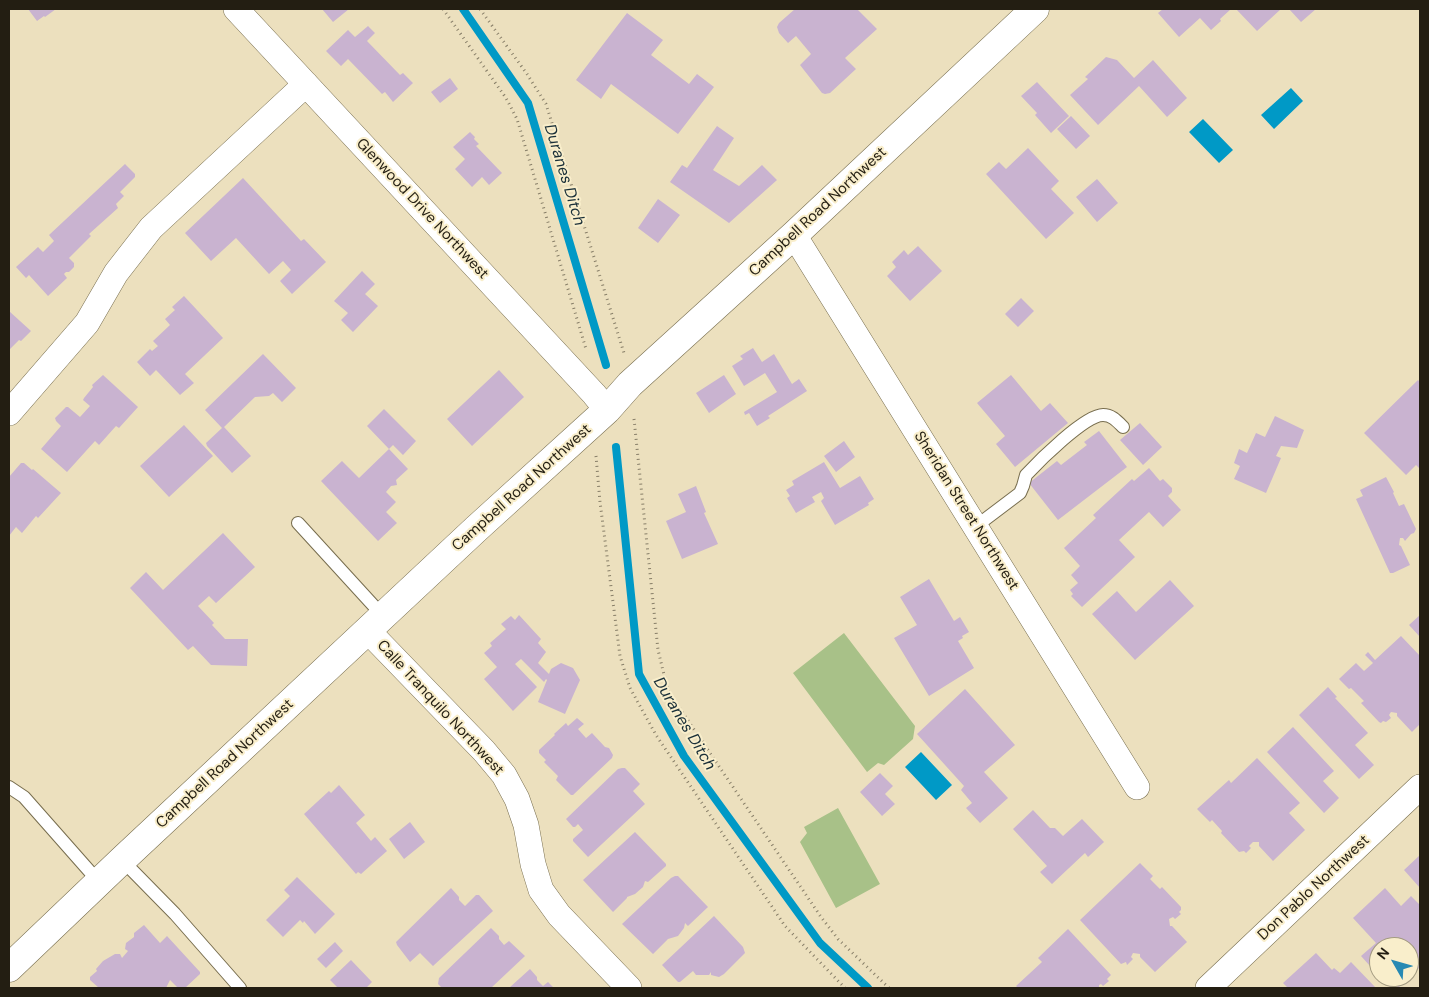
<!DOCTYPE html>
<html>
<head>
<meta charset="utf-8">
<style>
  body { margin:0 }
  #map { position:relative; width:1429px; height:997px; overflow:hidden; background:#ece0be; font-family:"DM Sans",sans-serif }
  canvas { display:block }
  .frame { position:absolute; inset:0; border:10px solid #231e12; pointer-events:none }
  .north { position:absolute; left:1369px; top:937px; width:50px; height:50px; box-sizing:border-box; background:#f9eecb; border:1px solid #a39b81; border-radius:50%; rotate:308deg; font-size:14px; font-weight:700; line-height:20px; text-align:center; color:#231e12 }
  .north::after { content:''; display:block; margin:auto; width:18px; height:22px; background:#2789b3; clip-path:polygon(50% 0,100% 100%,50% 72%,0 100%) }
</style>
</head>
<body>
<div id="map">
<canvas width="1429" height="997"></canvas>
<div class="frame"></div>
<div class="north">N</div>
</div>
<script>
const ctx = document.querySelector('canvas').getContext('2d');
ctx.lineJoin = 'round';
function paint(path, color) { ctx.fillStyle = color; ctx.fill(path, 'evenodd'); }
function stroke(path, color, width, dash) { ctx.strokeStyle = color; ctx.lineWidth = width; ctx.lineCap = dash ? 'butt' : 'round'; ctx.setLineDash(dash || []); ctx.stroke(path); }
function write(font, color, halo, rows, align = 'center') {
  ctx.font = font + ' "DM Sans",sans-serif'; ctx.lineWidth = 4; ctx.setLineDash([]); ctx.textBaseline = 'middle'; ctx.strokeStyle = halo; ctx.fillStyle = color; for (const [text, x, y, turn = 0] of rows) {
    ctx.save(); ctx.translate(x, y); ctx.rotate((+turn || 0) * Math.PI / 180); ctx.textAlign = isNaN(turn) ? turn : align; if (halo) ctx.strokeText(text, 0, 0); ctx.fillText(text, 0, 0); ctx.restore();
  }
}
const green = new Path2D(`
  M844 633 915 726 913 739 884 765 878 763 867 772 793 673Z
  M838 808 880 884 836 908 800 842 807 833 804 827Z`);
const water = new Path2D(`
  M1291 88 1303 101 1274 129 1261 115Z
  M1203 119 1233 150 1219 163 1189 132Z
  M921 752 952 785 936 800 905 767Z`);
const stream = new Path2D(`
  M463 9 528 103 606 365
  M616 447 639 674 684 756 820 943 868 988`);
const building = new Path2D(`
  M28 9H56L45 17 44 16 37 21Z
  M322 9H349L333 22Z
  M795 9H857L877 29 845 58 856 69 830 93 825 94 822 93 800 65 811 54 796 36 788 43 779 33 777 27 779 23Z
  M1163 9H1231L1220 19 1221 21 1211 30 1200 18 1179 37 1158 13Z
  M1236 9H1281L1257 31Z
  M1289 9H1316L1301 22Z
  M627 13 663 40 651 55 689 84 697 74 714 87 678 134 611 84 601 99 576 80Z
  M368 26 375 33 367 41 400 75 403 73 413 83 393 102 385 92 382 94 348 59 341 66 326 51 348 30 355 37Z
  M1106 57 1117 60 1134 78 1153 60 1187 98 1167 117 1139 86 1098 125 1070 95 1088 79 1085 77Z
  M450 78 458 89 440 103 431 92Z
  M1037 82 1069 116 1051 133 1035 115 1037 113 1021 96Z
  M1071 116 1090 136 1076 149 1057 129Z
  M717 126 734 138 713 170 739 186 762 165 777 180 729 223 670 182 682 165 687 168Z
  M470 132 475 137 474 139 479 144 476 146 502 173 489 185 482 177 472 187 455 169 465 159 453 147Z
  M1028 148 1059 181 1051 189 1074 213 1046 239 986 174 999 162 1006 169Z
  M125 164 135 174V177L120 192 124 196 116 204 118 208 89 234 91 236 69 258 74 263V267L69 272H66L64 274 67 278 48 296 29 275 26 278 16 267 38 247 43 252 54 241 49 235Z
  M243 178 301 241 304 239 326 262 292 294 280 281 291 270 283 261 269 274 236 238 211 261 185 233Z
  M1097 179 1118 203 1097 222 1076 197Z
  M658 199 680 215 658 243 638 228Z
  M918 246 942 271 910 301 887 276 896 267 892 262 904 250 908 255Z
  M362 271 375 284 365 294 378 306 353 332 341 320 348 313 334 301Z
  M184 296 223 338 185 374 194 383 180 395 156 370 150 376 137 362 150 349 152 351 158 346 153 341 170 325 165 319 175 310 172 307Z
  M1021 298 1034 311 1018 327 1005 314Z
  M9 311 31 331 21 341 19 340 9 350Z
  M753 348 762 362 774 354 792 384 799 379 807 391 768 416 770 418 757 426 749 413 745 415 744 412 777 392 765 373 744 386 732 366 743 359 740 356Z
  M263 354 296 388 282 402 273 393 269 396 255 397 224 427 251 456 232 473 207 446 206 443 222 428 205 410Z
  M499 370 524 397 472 446 447 419Z
  M103 375 138 407 119 428 116 426 99 445 95 441 67 472 41 449 61 426 56 421 55 418 66 407H68L80 417 90 406 83 400 84 398 93 387 92 385Z
  M724 375 736 394 709 413 696 393Z
  M1011 375 1041 411 1050 403 1068 423 1015 467 996 444 1005 436 977 403Z
  M1418 380 1420 382V469L1416 465 1406 475 1364 433Z
  M384 409 416 441 403 455 393 445 389 449 367 426Z
  M1275 416 1304 430 1297 448 1281 446 1276 456 1281 458 1266 493 1234 479 1240 466 1234 463 1239 449 1247 453 1256 433 1265 437Z
  M1140 423 1162 447 1143 465 1120 440Z
  M184 425 213 456 169 497 140 466Z
  M1099 431 1127 467 1058 520 1029 483 1057 461 1061 465 1087 445 1084 442Z
  M844 441 855 457 836 472 824 456Z
  M389 449 408 469 396 480 397 485 391 486 386 492 396 502 386 512 397 523 378 541 321 481 342 461 359 478Z
  M824 462 840 488 860 476 874 499 868 503 869 505 835 525 821 501 824 498 821 492 812 497 815 502 796 513 787 498 790 496 786 490 794 485 792 481Z
  M21 463H24L32 470 33 469 61 493 38 518 36 516 22 533 16 527 9 536V477Z
  M1149 468 1160 481 1163 479 1172 488V492L1168 496 1181 510 1163 527 1149 512 1119 540 1135 557 1082 607 1071 596 1073 594 1070 590 1078 583 1071 575 1080 566 1064 548 1096 518 1093 515 1132 479 1134 481Z
  M1386 477 1394 492 1393 493 1399 506 1404 504 1416 529 1414 533 1411 534 1405 541 1403 538H1400L1399 545 1401 546 1410 565 1393 573H1390L1356 499 1363 496 1360 490Z
  M696 486 706 512 704 513 718 544 682 559 666 521 686 512 678 494Z
  M223 533 255 567 216 603 209 596 198 606 214 623 212 625 225 639H248L247 666 211 665 193 646 188 650 130 588 146 572 163 590Z
  M929 579 954 621 960 617 969 632 962 636 963 638 958 641 974 668 929 696 894 638 917 625 900 597Z
  M1170 580 1194 606 1135 660 1092 614 1117 591 1136 612Z
  M519 615 541 639 538 643 546 652 538 663 549 674 551 669 561 663 573 668 580 680 565 714 538 702 547 680 546 679 544 682 521 659 515 664 537 687 513 711 484 679 497 667 484 653 492 646 490 643 506 629 501 624 511 616 515 620Z
  M1420 615V637L1409 625Z
  M1401 636 1420 656V724L1412 732 1397 716V713L1391 712 1389 715 1391 718 1386 722 1383 721 1381 723 1379 722 1361 703 1364 701 1351 688 1349 689 1339 679 1356 663 1364 671 1373 663 1365 655 1368 652 1375 660Z
  M1328 687 1337 697 1335 698 1368 733 1355 745 1374 765 1359 779 1299 715Z
  M965 689 1015 745 984 772 1008 798 980 823 966 808 972 803 961 790 964 786 917 734Z
  M577 718 584 724 578 729 586 738 592 733 605 747 609 748 613 755 612 758 573 795H571L556 780 558 776 544 762 546 760 539 753V750L555 735 554 734 566 723 568 726Z
  M1293 727 1334 771 1323 781 1339 798 1324 813 1267 752Z
  M1257 758 1300 803 1289 813 1305 830 1273 861 1259 846V842H1253L1249 846 1251 848 1246 853 1244 851 1239 852 1221 833 1222 831 1212 820 1210 822 1197 809 1229 780 1231 783Z
  M622 768H625L640 784 633 791 645 804 588 857 573 841V839L583 830 578 824 575 827H573L566 819 618 769Z
  M880 773 893 786 885 794 895 804 882 816 860 792Z
  M339 785 365 815 356 823 371 841 375 837 387 851 361 874 358 872 356 874 304 814 329 791 331 793Z
  M1033 810 1050 828H1055L1063 836 1082 819 1104 842 1088 857 1085 853 1052 884 1040 872 1047 866 1013 829Z
  M410 822 425 842 404 859 389 839Z
  M635 832 666 864V866L648 882 645 881 643 887 635 894 627 897V898L613 912 583 880Z
  M1420 855V888L1404 870Z
  M1140 863 1153 876 1150 879 1160 889 1162 887 1181 907V910L1179 912 1181 914 1175 919 1173 917 1169 919 1170 926H1172L1187 942 1155 972 1140 957V954L1133 953 1131 957 1133 959 1127 965 1126 962 1121 964 1080 920Z
  M675 876H678L708 907 689 925 688 926 685 923 684 928 678 936 668 939 653 954 622 924 671 878Z
  M297 877 335 914 315 934 304 921 303 923 300 920 283 937 266 920 290 896 284 890Z
  M451 888 459 897V900L465 906 476 895H479L493 911 433 966 420 953 410 962 397 945 396 942Z
  M1385 888 1401 906 1411 896 1420 905V967L1398 988H1391L1380 977H1409V947H1379V976L1361 956 1376 943 1353 918Z
  M714 916 743 947 745 953 724 974 719 977 711 975V972L709 975H696L693 971 680 982H678L662 965Z
  M144 925 160 943 167 936 200 972V974L185 988H178L170 980 166 988H99L90 980V977L97 971 96 969 103 961 115 954H120L122 958 128 951 125 949 126 943 134 937V933Z
  M491 928 499 936V939L504 945 509 941 525 956 491 988H442L438 984 439 978Z
  M1068 929 1111 975 1107 979 1109 981 1103 986 1101 984 1099 985V988H1018L1016 986 1042 962 1038 958Z
  M335 942 343 951 326 968 317 959Z
  M1316 953 1332 970 1334 968 1340 973 1351 962 1376 988H1288L1283 983Z
  M351 960 372 982 366 988H338L330 980Z
  M530 969 537 977V980L543 986 548 982 554 988H509Z`);
const path = new Path2D(`
  M443 9 506 98 517 119 586 349
  M480 9 527 74 546 104 624 353
  M634 419 658 650 668 691 821 917 838 939 889 988
  M596 456 600 502 620 656 630 688 656 735 785 926 845 988`);
const service = new Path2D(`
  M298 523 383 616
  M975 527 1020 493 1023 486 1026 475C1039 461 1085 415 1103 415 1112 415 1117 421 1123 427
  M9 787 24 797 99 882
  M122 860 175 914 240 988`);
const minor = new Path2D(`
  M236 9 594 394 607 410
  M794 235 1137 787
  M9 413 87 323 116 273 151 228 306 84
  M368 631 484 751 504 775 517 799 526 825 533 864 541 890 559 915 629 988
  M1208 988 1420 787`);
const tertiary = new Path2D(`
  M9 968 122 860 476 529 607 410 630 384 794 235 1035 9`);
const streetNames = [
  ["Glenwood Drive Northwest",422,209,47],
  ["Campbell Road Northwest",818,212,-43],
  ["Campbell Road Northwest",522,488,-42],
  ["Sheridan Street Northwest",966,511,58],
  ["Calle Tranquilo Northwest",440,708,47],
  ["Campbell Road Northwest",225,764,-43],
  ["Don Pablo Northwest",1314,888,-43]
];
const waterNames = [
  ["Duranes Ditch",564,175,73],
  ["Duranes Ditch",684,724,59]
];
paint(green, '#a8c188');
paint(water, '#0099c6');
stroke(stream, '#0099c6', 8);
paint(building, '#c9b3d0');
stroke(service, '#776d4e', 14);
stroke(minor, '#776d4e', 26);
stroke(tertiary, '#776d4e', 29);
stroke(path, '#877e68', 3, [1, 4]);
stroke(service, '#fff', 12);
stroke(minor, '#fff', 25);
stroke(tertiary, '#fff', 28);
write('15px', '#231e12', '#f9eecb', streetNames);
write('italic 16px', '#1a2f38', '#f9eecb', waterNames);
</script>
</body>
</html>
